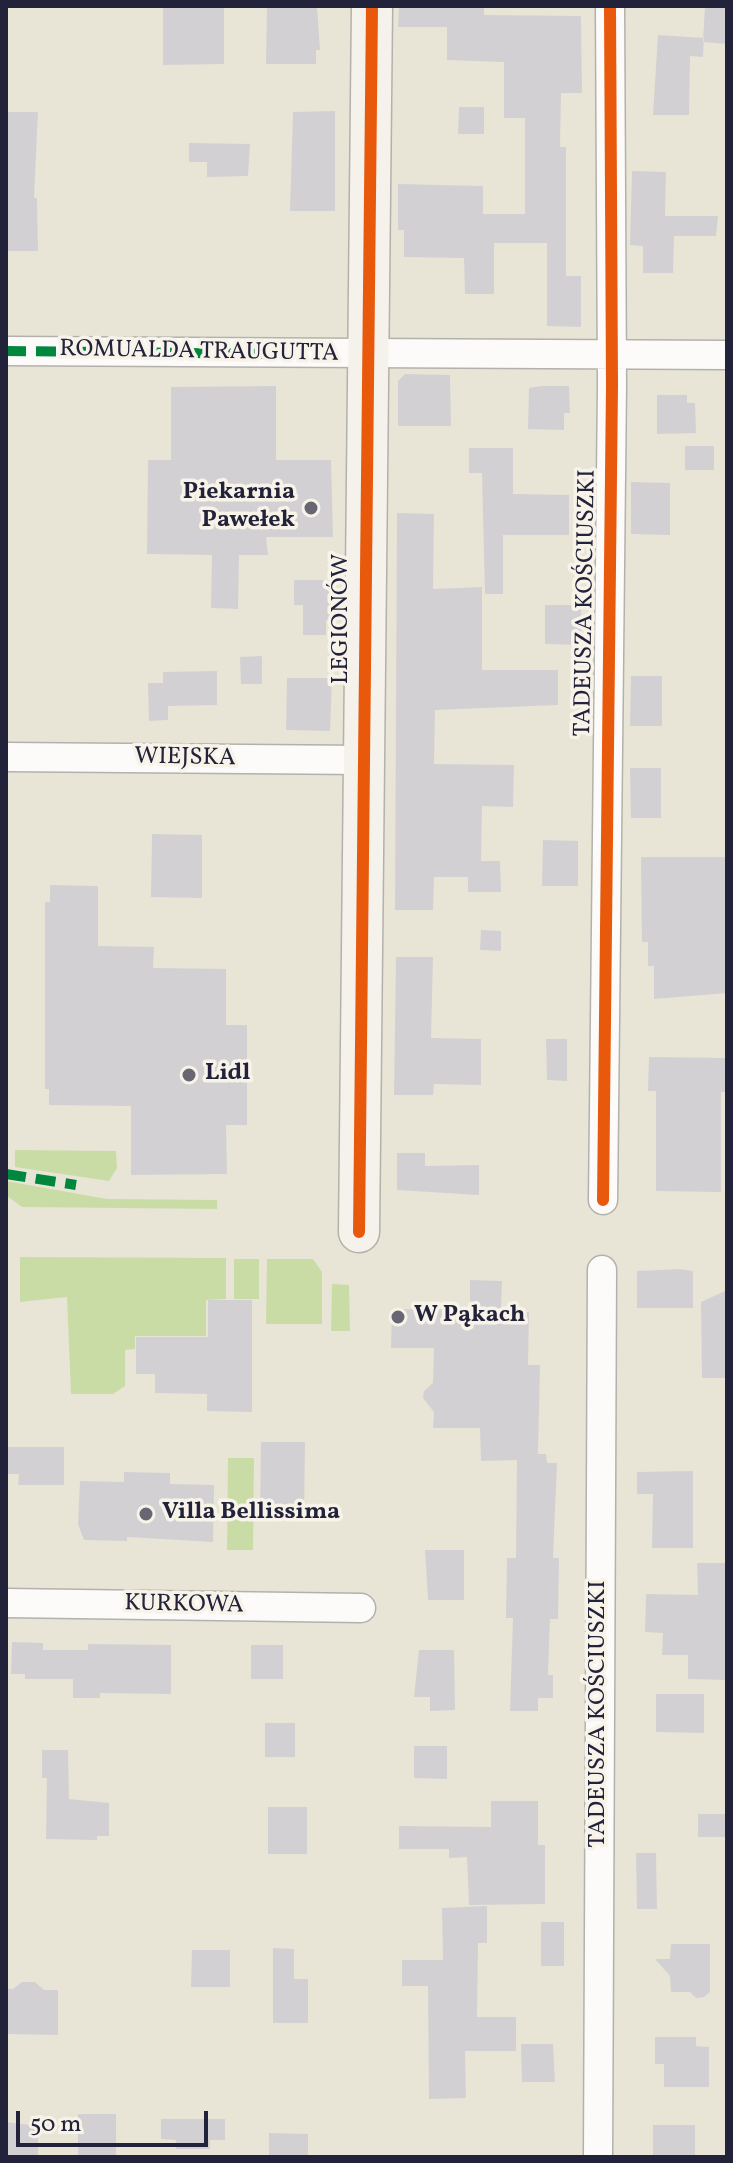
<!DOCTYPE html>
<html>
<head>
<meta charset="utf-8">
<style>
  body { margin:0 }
  #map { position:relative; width:733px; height:2163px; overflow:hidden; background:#e8e5d7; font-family:Vollkorn,serif }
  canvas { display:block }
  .frame { position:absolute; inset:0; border:8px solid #22223b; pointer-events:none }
  .scale { position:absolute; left:16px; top:2111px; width:192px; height:36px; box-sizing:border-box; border:4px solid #22223b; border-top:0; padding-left:10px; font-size:24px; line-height:28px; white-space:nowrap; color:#22223b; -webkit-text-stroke:6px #f7f3e8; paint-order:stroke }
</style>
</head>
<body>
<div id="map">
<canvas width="733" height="2163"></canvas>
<div class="frame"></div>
<div class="scale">50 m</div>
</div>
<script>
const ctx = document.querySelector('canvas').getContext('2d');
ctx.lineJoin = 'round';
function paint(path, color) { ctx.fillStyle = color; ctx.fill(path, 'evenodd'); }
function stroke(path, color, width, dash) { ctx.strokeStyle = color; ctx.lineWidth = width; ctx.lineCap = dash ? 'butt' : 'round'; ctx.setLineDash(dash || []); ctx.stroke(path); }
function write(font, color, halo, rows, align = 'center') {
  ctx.font = font + ' Vollkorn,serif'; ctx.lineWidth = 7; ctx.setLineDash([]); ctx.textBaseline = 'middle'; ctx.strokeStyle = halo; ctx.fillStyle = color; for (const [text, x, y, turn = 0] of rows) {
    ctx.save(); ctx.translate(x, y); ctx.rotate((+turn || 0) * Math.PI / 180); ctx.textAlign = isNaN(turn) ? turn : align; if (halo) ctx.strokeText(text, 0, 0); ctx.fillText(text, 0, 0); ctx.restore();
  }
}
const green = new Path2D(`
  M15 1150 116 1151 117 1168 109 1181 15 1167Z
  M6 1181 107 1199 217 1200V1209L22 1207 7 1196Z
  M20 1257 226 1258V1299L206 1300V1336H135V1349L125 1350V1386L113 1394H71L67 1297 20 1302Z
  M234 1259H259V1299H234Z
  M267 1259H313L322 1272V1324H266Z
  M332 1284 349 1285 350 1331H331Z
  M228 1458H254L253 1550H227Z`);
const building = new Path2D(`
  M163 6H224V64L163 65Z
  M267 6H317L320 50H316V64H266Z
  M399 6H484V15L581 16 582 93H561L560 147H566V276H581V327L547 326V243H494V294H465L464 258 404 257V230H398V184L483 186V214H525V118H504V62L447 60V27H398Z
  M705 6 724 7 727 10V44L703 42Z
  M658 35 704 38 703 57 690 56 689 115H653Z
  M459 107H484V134H458Z
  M335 111V211H290L293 112Z
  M6 112H38L34 198H37L38 251H6Z
  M189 143 250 144 248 176 207 177V162H189Z
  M632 171 666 172 665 216H718L716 236H674L673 273H643V246L630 245Z
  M405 374 450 375 451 426H398V381Z
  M276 386V460H331L333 537H266L268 555H239L238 609 211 608 212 555 147 554 148 460H171V387Z
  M541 386H569L570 413H564V430L528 429 529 388Z
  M657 395H687V403H695L696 433 657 434Z
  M685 446H714V470H685Z
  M469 448H513V494L569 495V535H503V594H485L482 473H469Z
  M631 482 670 483V535L631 534Z
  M397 513 434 514 433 589 482 587V670H558V705L435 710 434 764 514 765 513 807 482 806 481 861H500L501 892H468V877H434L433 910H395Z
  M294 580H332V620L326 621V635H303V605H294Z
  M545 605H581V645L545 644Z
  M262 656V684H241L240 657Z
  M217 671V705L168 706V720L149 721 148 683H163V672Z
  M631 676H662V726H630Z
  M287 678H332L330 731 286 730Z
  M630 768H661V818H631Z
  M152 834 202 835V898L151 897Z
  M543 840 578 841V886H542Z
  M641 857H727V993L654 999V966H648V942H642Z
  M50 885 98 886V946L154 947 153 968 226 969V1025H247V1125H226L227 1174 131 1175V1106L49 1105V1089H45V902H50Z
  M481 930 501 931V951L480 950Z
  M396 957H433L431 1038 481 1039V1085L434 1084 433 1095H394Z
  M546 1039H567V1081L547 1080Z
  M649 1057 727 1058V1092H721V1192L656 1191V1091H648Z
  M397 1153H425V1166L479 1165V1195L397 1190Z
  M679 1269 693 1271V1308H637V1271Z
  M470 1280 502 1281 501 1312H529L528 1365H540L538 1454H546L547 1463H557L553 1558H559L558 1619H550L548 1675H553V1698H538V1711H510L513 1618H506L507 1558H516L517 1460 481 1461 480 1428H433L434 1412 423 1398 424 1391 433 1383 434 1348H391L392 1309 470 1310Z
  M727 1290V1378H702L701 1302Z
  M208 1300H252V1412L207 1411V1394L155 1393V1374H136V1337H208Z
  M261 1442H305L304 1515 260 1514Z
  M6 1447H64V1485H18L19 1474H6Z
  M693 1471V1548H652L653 1494H637V1472Z
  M124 1472 170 1473V1484L214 1485 213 1542 127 1537V1541L84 1540 78 1524 80 1481 124 1482Z
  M425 1550H464V1600H428Z
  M697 1563H727V1680L688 1679V1655H662L663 1633 645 1632 646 1594 698 1595Z
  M12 1642 43 1643V1650H88V1644L171 1645V1694L100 1693V1698H73V1679H25V1674H11Z
  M251 1645H283V1679H251Z
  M419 1650H454L455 1710 430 1711V1697H414Z
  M656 1694H704V1733L656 1732Z
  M265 1723H295V1757H265Z
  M414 1746H447V1779L414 1778Z
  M42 1750H68L69 1799 109 1803V1836H97V1840L46 1839 47 1778H42Z
  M491 1801H538V1845H545V1904L469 1905 467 1857 449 1858V1849H399V1826L491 1827Z
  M268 1807H307V1854H268Z
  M698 1814H727V1837H698Z
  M636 1853H656L657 1909H637Z
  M487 1906V1943H478L477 2017H516V2051H465L466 2098 429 2099 428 1986H402V1960H443L442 1908Z
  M541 1922H564V1966H541Z
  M671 1944H710V1992L704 1997 696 1998 690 1992H671L670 1976 655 1959H670Z
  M273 1948 294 1949V1979H308V2023H273Z
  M192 1950H230V1987H191Z
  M22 1982H35L44 1990H58V2035L6 2034V1989H13Z
  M655 2037H696V2046L709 2047V2087H664V2064H655Z
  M521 2044H553L555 2082H522Z
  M78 2114H116V2157H78Z
  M161 2119H225V2140H210V2149H176V2140L161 2139Z
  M6 2122 38 2126V2157H6Z
  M653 2125H695V2157H653Z
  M269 2133 308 2134V2157H269Z`);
const street = new Path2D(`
  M6 351 727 355
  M6 757 364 760
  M603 1200 612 385 610 6
  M6 1603 361 1608
  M598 2157 602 1270`);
const secondary = new Path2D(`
  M359 1232 372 6`);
const quiet = new Path2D(`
  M6 351 283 354
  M6 1174 76 1185`);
const cycleway = new Path2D(`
  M603 1200 612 385 610 6
  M359 1232 372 6`);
const markers = [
  [311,508,8,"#676672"],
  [189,1075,8,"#676672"],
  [398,1317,8,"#676672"],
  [146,1514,8,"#676672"]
];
const streetNames = [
  ["ROMUALDA TRAUGUTTA",199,353,1],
  ["TADEUSZA KOŚCIUSZKI",587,603,-89],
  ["LEGIONÓW",343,619,-90],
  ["WIEJSKA",185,759,1],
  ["KURKOWA",184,1606,1],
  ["TADEUSZA KOŚCIUSZKI",600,1714,-90]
];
const poiNames = [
  ["Piekarnia",295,494,"right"],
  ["Pawełek",295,522,"right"],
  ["Lidl",205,1075],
  ["W Pąkach",414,1317],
  ["Villa Bellissima",162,1514]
];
paint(green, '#cadca6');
paint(building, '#d3d0d3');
stroke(street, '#b3b1ab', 31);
stroke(secondary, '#b3b1ab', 43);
stroke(street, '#fcfbf9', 28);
stroke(secondary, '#f5f1eb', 40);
stroke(quiet, '#00873e', 10, [20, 10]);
stroke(cycleway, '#e8590c', 12);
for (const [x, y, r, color] of markers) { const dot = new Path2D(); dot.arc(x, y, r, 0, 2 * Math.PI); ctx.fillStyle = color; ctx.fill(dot); stroke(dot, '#f7f3e8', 3); }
write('24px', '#22223b', '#f7f3e8', streetNames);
write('bold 24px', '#22223b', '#f7f3e8', poiNames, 'left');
</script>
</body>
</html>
